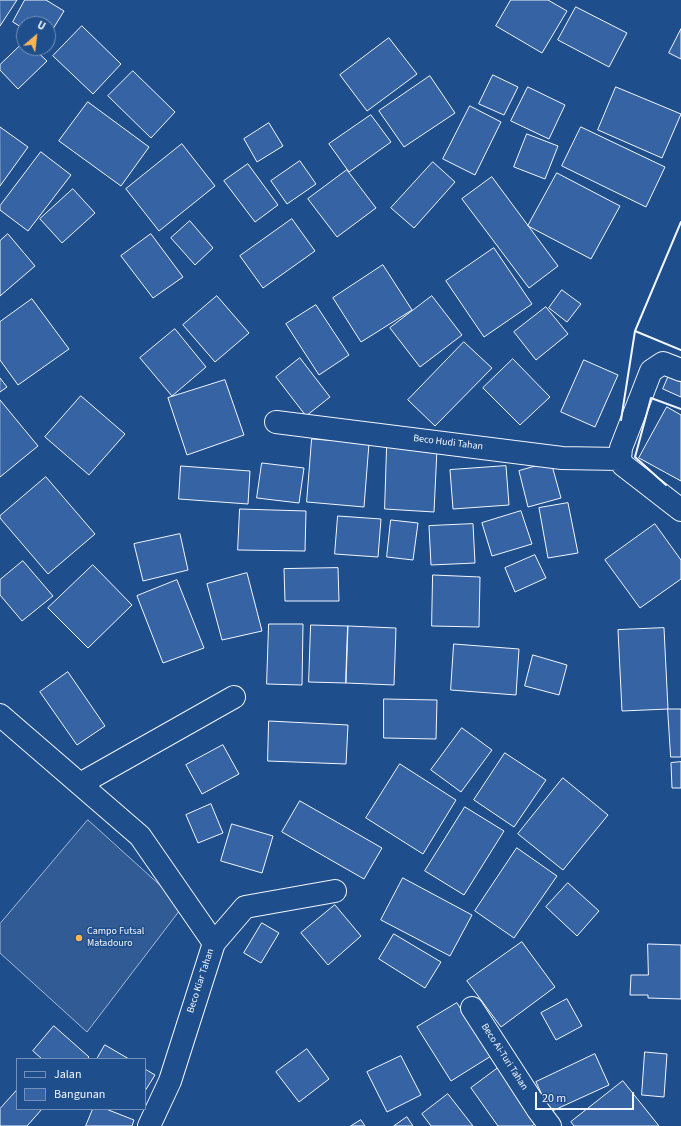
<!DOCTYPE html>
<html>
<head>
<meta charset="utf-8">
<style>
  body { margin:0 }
  #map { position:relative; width:681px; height:1126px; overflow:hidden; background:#1f4e8c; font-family:"Source Sans 3",sans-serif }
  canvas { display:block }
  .legend { position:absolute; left:16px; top:1058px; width:130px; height:52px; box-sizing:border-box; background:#1f4e8c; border:1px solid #7391ba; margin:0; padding:5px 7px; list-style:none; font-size:12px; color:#f2f6ff }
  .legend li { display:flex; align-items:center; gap:8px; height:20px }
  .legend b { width:20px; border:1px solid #7391ba }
  .north { position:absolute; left:16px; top:16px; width:40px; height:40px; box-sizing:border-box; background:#1f4e8c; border:1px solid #7391ba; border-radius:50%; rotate:28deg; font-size:11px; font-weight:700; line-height:16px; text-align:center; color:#f2f6ff }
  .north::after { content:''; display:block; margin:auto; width:14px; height:18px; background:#ffb74d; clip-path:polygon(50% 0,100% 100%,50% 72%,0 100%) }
  .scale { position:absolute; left:535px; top:1092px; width:99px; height:18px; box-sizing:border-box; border:2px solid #f2f6ff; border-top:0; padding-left:5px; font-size:12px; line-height:14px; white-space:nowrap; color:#f2f6ff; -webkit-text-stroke:3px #1f4e8c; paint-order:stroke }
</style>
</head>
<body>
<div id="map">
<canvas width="681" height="1126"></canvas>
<ul class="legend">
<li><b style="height:5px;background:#1f4e8c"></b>Jalan</li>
<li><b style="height:11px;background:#3563a3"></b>Bangunan</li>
</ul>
<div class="north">U</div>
<div class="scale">20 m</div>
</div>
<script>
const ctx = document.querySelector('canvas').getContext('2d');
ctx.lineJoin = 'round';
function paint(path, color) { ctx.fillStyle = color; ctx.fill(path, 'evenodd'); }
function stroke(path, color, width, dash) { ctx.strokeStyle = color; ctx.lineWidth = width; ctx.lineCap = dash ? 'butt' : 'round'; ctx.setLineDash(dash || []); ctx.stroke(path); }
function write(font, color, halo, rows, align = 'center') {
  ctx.font = font + ' "Source Sans 3",sans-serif'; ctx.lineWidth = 3; ctx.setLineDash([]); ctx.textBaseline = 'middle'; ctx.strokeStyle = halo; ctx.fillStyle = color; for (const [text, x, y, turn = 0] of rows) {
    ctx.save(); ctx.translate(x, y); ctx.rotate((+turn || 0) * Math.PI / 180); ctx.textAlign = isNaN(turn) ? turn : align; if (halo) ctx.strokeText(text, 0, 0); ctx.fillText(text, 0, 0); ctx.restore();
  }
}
const built = new Path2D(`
  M88 820 183 906 87 1032 0 953V924Z`);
const building = new Path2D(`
  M0 0H17L0 26Z
  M25 0H46L64 11 48 37V24H24V29L13 22Z
  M511 0H548L567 11 542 53 496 26Z
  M576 7 627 33 609 67 558 40Z
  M82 26 121 64 93 94 53 56Z
  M681 29V59L669 53Z
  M389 38 417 74 367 111 340 75Z
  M24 42V48H33L47 61 18 89 0 70V65Z
  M133 71 175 112 151 138 108 96Z
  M493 75 518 87 504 115 479 104Z
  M430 76 455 113 404 147 379 111Z
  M528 87 565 105 549 139 511 121Z
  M616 87 681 114 662 158 598 130Z
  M88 102 149 147 121 186 59 141Z
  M470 106 501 122 475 175 443 159Z
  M371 115 391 142 349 172 329 144Z
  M269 123 283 146 257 162 244 139Z
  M0 127 28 147 0 186Z
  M581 127 665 167 646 207 562 166Z
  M527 134 558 146 545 179 514 167Z
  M182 144 215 186 159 231 126 189Z
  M41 152 71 175 28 231 0 210V206Z
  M300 161 316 184 287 204 271 181Z
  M433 162 455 182 414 228 391 208Z
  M248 164 278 205 255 222 224 181Z
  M347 170 376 208 337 237 308 199Z
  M557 173 620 206 591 259 528 226Z
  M492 177 558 266 529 288 462 199Z
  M73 189 95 213 62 243 40 219Z
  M292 219 315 251 263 288 240 256Z
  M190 221 213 248 195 265 171 238Z
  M8 234 35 266 0 296V241Z
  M151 234 183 277 153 298 121 256Z
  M494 248 532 304 484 337 446 281Z
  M383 265 412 310 361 342 333 298Z
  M562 290 581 304 567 322 549 308Z
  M217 296 249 333 215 362 183 325Z
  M432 296 462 335 420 367 390 328Z
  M32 299 69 349 18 385 0 360V322Z
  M316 305 349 355 319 375 286 324Z
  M546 307 568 334 536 360 514 332Z
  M175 329 206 367 172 396 140 358Z
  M464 342 492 368 435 426 408 400Z
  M300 358 330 397 306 416 276 377Z
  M513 359 550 397 520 425 483 388Z
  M584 360 618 375 595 427 561 412Z
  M670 373 681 377V397L663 389Z
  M0 378 7 387 0 392Z
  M225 380 244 435 187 455 168 398Z
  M81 396 125 434 89 475 45 437Z
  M0 400 38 446 0 477Z
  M667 407 681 415V481L639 458Z
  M312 439 369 443 364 507 307 502Z
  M387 446 437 449 434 512 385 509Z
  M551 462 561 498 528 507 519 471Z
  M262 463 304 468 299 503 257 498Z
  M181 466 250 471 248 504 179 499Z
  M506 466 509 505 453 509 450 470Z
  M46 477 95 534 48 574 0 518V516Z
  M568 503 578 553 548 558 539 508Z
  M240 509 306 511 305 551 238 550Z
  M521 511 532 544 492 556 482 523Z
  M338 516 381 519 378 557 335 554Z
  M391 520 418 523 413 560 387 557Z
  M473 524 475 563 431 565 429 526Z
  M655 524 681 560V579L640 608 605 560Z
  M180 534 188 570 143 581 134 544Z
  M535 555 546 578 515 592 505 568Z
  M23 561 53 596 22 621 0 595V580Z
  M93 565 132 605 88 648 48 608Z
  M338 568 339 601H285L284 569Z
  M247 573 262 631 222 640 207 584Z
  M433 575 480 577 479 627 432 626Z
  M177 580 204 648 163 663 137 596Z
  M269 624H303L302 685 267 684Z
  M311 625 348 626 346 683 309 682Z
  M348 626 396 628 394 685 346 683Z
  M664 628 668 709 622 711 618 630Z
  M454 644 519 649 516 695 451 690Z
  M533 655 567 665 559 695 525 686Z
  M68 672 105 726 77 745 40 692Z
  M384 699 437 700 436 739 384 738Z
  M668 709H681V757H671Z
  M269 721 348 725 346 764 268 761Z
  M462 728 492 750 461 792 431 770Z
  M223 745 239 774 202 794 186 765Z
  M505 753 546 780 514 827 474 800Z
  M681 762V788H672L671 763Z
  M400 764 456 800 423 854 366 818Z
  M563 778 608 815 563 870 518 834Z
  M300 801 382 848 364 879 282 832Z
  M211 804 223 833 198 843 186 815Z
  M465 807 504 831 464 895 425 871Z
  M232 824 273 836 262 873 221 861Z
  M517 848 557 876 514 938 475 911Z
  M403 878 472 915 450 956 381 920Z
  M568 883 599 911 577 936 546 907Z
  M335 905 361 936 328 965 301 933Z
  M262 923 279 933 261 963 244 953Z
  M394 934 441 962 425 988 379 959Z
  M522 942 555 987 501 1027 467 981Z
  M648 944 681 945V999L648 998V995H630L631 975H648Z
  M567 999 582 1026 556 1040 541 1013Z
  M457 1003 491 1056 451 1081 417 1027Z
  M54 1026 89 1057 87 1059H42L33 1051Z
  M105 1045 129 1059H97Z
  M307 1049 329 1079 299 1102 276 1072Z
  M645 1052 667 1054 664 1097 642 1095Z
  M595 1054 609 1085 550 1112 536 1082Z
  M401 1056 421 1095 387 1112 367 1072Z
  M498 1068 538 1122 532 1126H498L471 1088Z
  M145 1069 155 1075 145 1091Z
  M623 1081 659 1126H574L571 1122Z
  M17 1090V1109H42L27 1126H0V1109Z
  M448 1094 473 1126H431L422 1114Z
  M93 1109H106L134 1120 132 1126H86Z
  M407 1117 413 1126H394Z
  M361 1120 365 1126H351Z`);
const minor = new Path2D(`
  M681 370 663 363 651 371 621 448 620 459 623 465 681 510
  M276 422 562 458 620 459
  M0 715 140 836 214 943
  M80 784 234 697
  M472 1008 538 1110 550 1126
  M149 1126 170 1081 214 943 245 907 335 891`);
const wall = new Path2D(`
  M681 222 635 331 681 350
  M621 420 635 331
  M666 485 635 457 651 398 681 409`);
const markers = [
  [79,938,4,"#ffb74d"]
];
const streetNames = [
  ["Beco Hudi Tahan",448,443,7],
  ["Beco Kiar Tahan",201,981,-72],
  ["Beco Ai-Turi Tahan",504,1057,57]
];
const poiNames = [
  ["Campo Futsal",87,932],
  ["Matadouro",87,944]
];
paint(built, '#305b95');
stroke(built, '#a8bbd7', 1);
paint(building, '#3563a3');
stroke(building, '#f2f6ff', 1);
stroke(minor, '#f2f6ff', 24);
stroke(minor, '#1f4e8c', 22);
stroke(wall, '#f2f6ff', 2);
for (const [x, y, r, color] of markers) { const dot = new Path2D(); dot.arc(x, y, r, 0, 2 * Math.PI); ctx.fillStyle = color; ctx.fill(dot); stroke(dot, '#1f4e8c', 1.5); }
write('10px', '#f2f6ff', '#1f4e8c', streetNames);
write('10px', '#f2f6ff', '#1f4e8c', poiNames, 'left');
</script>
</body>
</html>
